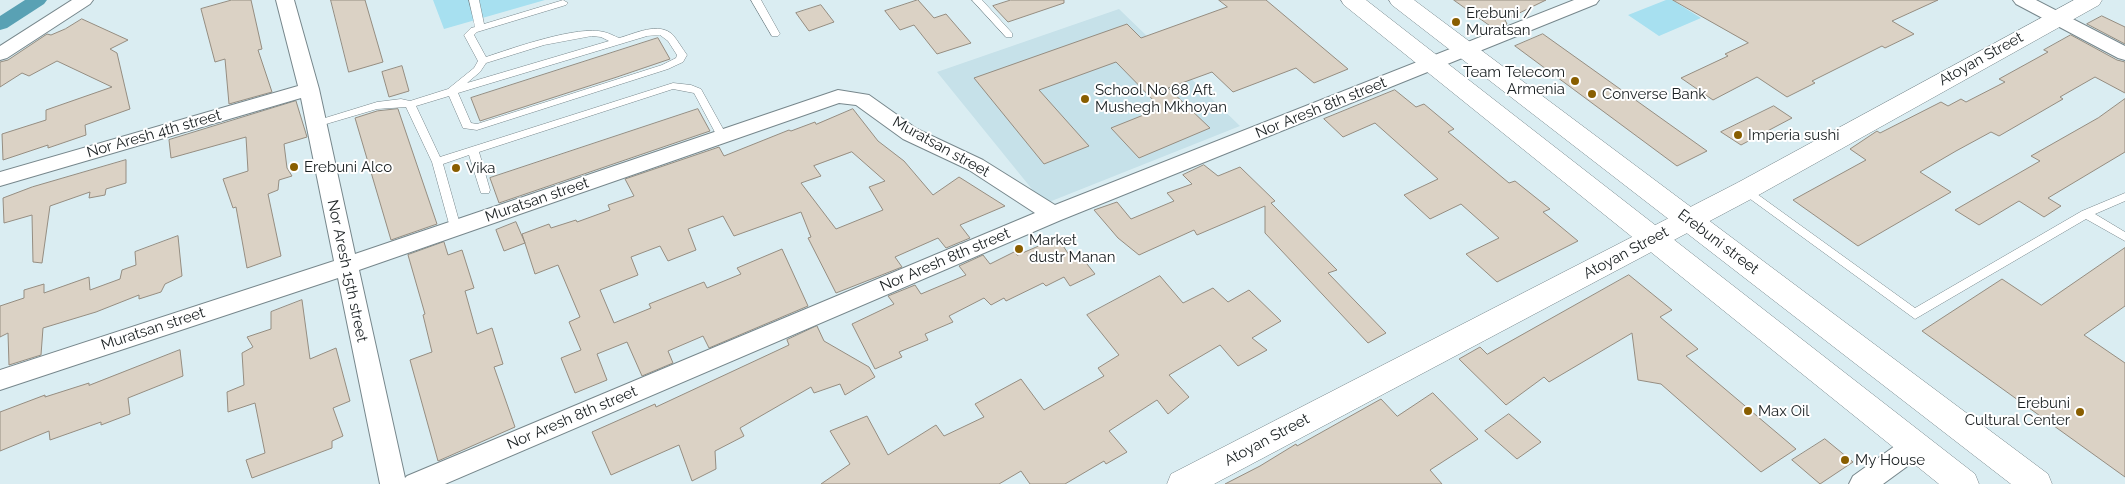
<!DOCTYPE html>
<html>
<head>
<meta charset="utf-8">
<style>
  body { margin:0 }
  canvas { display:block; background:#daedf2 }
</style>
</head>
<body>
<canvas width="2125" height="484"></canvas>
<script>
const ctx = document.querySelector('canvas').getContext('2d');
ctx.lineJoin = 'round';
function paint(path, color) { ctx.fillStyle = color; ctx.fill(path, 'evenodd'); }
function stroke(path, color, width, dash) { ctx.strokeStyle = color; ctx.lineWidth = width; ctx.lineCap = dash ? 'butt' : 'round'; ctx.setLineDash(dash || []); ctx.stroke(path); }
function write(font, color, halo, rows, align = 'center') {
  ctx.font = font + ' Raleway,sans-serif'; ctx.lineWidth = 4; ctx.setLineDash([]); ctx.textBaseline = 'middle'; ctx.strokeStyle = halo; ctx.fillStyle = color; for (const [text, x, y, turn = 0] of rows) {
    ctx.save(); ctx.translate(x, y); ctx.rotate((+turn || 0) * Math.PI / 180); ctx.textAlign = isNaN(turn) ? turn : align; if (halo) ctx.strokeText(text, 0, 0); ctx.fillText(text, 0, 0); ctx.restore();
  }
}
const built = new Path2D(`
  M1119 9 1240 126 1044 204 937 72Z`);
const green = new Path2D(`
  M433 0H545L444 29Z
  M1666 0H1672L1701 18 1659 36 1628 15Z`);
const canal = new Path2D(`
  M25 0H47L44 4 7 28 0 30V16Z`);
const building = new Path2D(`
  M232 0H251L262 49 258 50 272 92 229 104 225 59 215 62 201 9Z
  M331 0H365L383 62 349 72Z
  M918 0 934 18 946 14 971 43 937 54 914 25 900 30 885 11Z
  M1011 0H1064V3L1008 22 993 6Z
  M1219 0H1266L1348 69 1314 83 1296 68 1233 92 1212 72 1168 88 1210 128 1139 158 1111 128 1161 108 1116 62 1039 90 1089 146 1044 164 974 78 1127 24 1141 38 1227 7Z
  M1454 0H1546L1505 20 1507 24 1495 29Z
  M1673 0H1938L1892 21 1914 34 1885 48 1882 46 1812 81 1815 83 1787 97 1757 77 1713 100 1681 78 1728 56 1725 54 1748 43Z
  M821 5 834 22 809 31 796 13Z
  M2102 16 2125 27V44L2087 24Z
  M82 19 128 40 110 49 117 53 130 109 85 125 86 135 48 148V145L3 160 2 134 46 120V110L112 87 57 61 29 76 22 73 0 87V62L8 60 47 34 51 35 65 29Z
  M1543 34 1707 151 1677 166 1515 46Z
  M2071 35 2117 60 2125 62V93L2095 77 2060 97 2063 99 1999 136 1991 132 1956 151 1920 172 1951 192 1858 246 1793 200 1866 160 1850 149 1877 131 1880 133 1941 102 1948 106 1961 99 1966 102 2005 82 1999 79 2048 52 2044 50Z
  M658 38 670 59 617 77 480 121 471 98Z
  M402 66 409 91 389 97 382 72Z
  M1395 90 1416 107 1424 104 1454 129 1448 132 1509 183 1515 181 1550 209 1543 212 1578 241 1497 282 1466 254 1499 238 1461 204 1430 219 1404 195 1438 179 1375 123 1343 137 1324 119Z
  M2125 99V152L2048 198 2061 206 2044 217 2019 201 1979 225 1955 210 2040 161 2031 156 2098 118Z
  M296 101 307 137 284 144 287 168 292 176 279 180 278 190 268 194 281 256 247 268 236 207 233 208 223 179 248 171 246 137 171 158 169 140Z
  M1774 106 1792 118 1741 145 1721 132Z
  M398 109 437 224 391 240 355 118 377 111Z
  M698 109 710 131 499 203 490 178Z
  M853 109 878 141 904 161 933 195 959 177 1005 206 960 225 970 238 946 248 938 238 895 257 902 267 836 293 808 238 811 237 801 212 734 236 723 216 688 229 696 250 668 261 660 246 631 257 638 275 600 290 614 323 651 308 649 304 704 282 707 288 741 274 737 268 782 249 808 306 709 348 703 336 668 351 673 363 642 376 627 342 597 354 607 380 575 393 561 358 581 350 569 322 580 317 558 265 535 274 522 234 549 224 551 228 576 220 577 222 610 210 608 205 634 196 625 179 719 147 724 156 789 130 791 131 815 122 816 124ZM852 152 885 181 869 187 883 210 836 229 801 183 821 176 814 166Z
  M126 160V183L106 189 105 195 89 198 90 192 50 206 42 263 33 262 32 215 4 223 3 198 32 187Z
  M1204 165 1218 176 1240 167 1275 201 1271 203 1337 270 1328 273 1386 333 1368 343 1265 233V206L1197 235 1194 230 1139 255 1118 238 1094 210 1117 202 1131 219 1174 201 1167 193 1192 184 1183 175Z
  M516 222 525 243 504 251 496 230Z
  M178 236 182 276 165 284 161 292 139 299V295L96 312 43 328 41 355 9 365 8 333 0 337V306L24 298V290L44 284V293L89 277 90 290 120 279 122 270 136 265 135 252Z
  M1058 238 1071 258 1079 254 1095 274 1070 286 1064 277 1046 286 1043 283 1006 301 1004 298 991 305 984 298 949 316 953 322 925 334 928 340 899 352 902 357 875 369 852 324 894 304 888 296 915 285 921 294 966 275 959 266 983 255 990 264 1014 252 1017 255Z
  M444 242 448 255 462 250 474 288 465 291 477 334 492 328 503 364 494 367 515 427 438 461 410 360 432 352 423 315 425 314 408 255Z
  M2125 248V306L2084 335 2125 363V477L1922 331 2002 279 2041 305Z
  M1629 275 1672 310 1660 317 1698 349 1686 356 1796 449 1761 472 1661 384 1638 380 1632 333 1549 382 1544 377 1506 405 1459 359 1480 347 1487 354Z
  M1160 276 1183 303 1213 288 1228 302 1249 290 1281 321 1252 338 1267 350 1238 366 1220 345 1169 375 1189 397 1168 414 1157 400 1109 431 1127 452 1106 464 1104 461 1065 484H1030L1021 471 999 484H821L850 464 830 431 867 416 888 455 936 425 944 436 984 417 975 404 1021 379 1044 410 1104 376 1098 368 1119 355 1087 315Z
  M302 300 310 359 336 348 350 401 333 408 343 436 332 441V448L252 478 246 460 265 453 255 403 228 412 227 392 244 385 242 353 253 347 247 337 271 329V312Z
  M817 326 824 341 869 367 875 377 845 395 840 384 814 393 811 387 740 428 744 436 715 451 716 469 692 481 679 445 611 475 592 432 655 404 656 407 789 345 787 340Z
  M180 350 183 376 128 398 130 414 101 425V422L50 440 49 431 0 451V412L45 395V397L89 383V385Z
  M1433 393 1478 439 1430 470 1442 484H1225L1260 466 1296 444 1297 446 1381 399 1397 416Z
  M1509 414 1541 442 1517 459 1485 431Z
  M1825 439 1853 462 1820 484 1792 460Z`);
const lane = new Path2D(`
  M469 0H479L484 24 560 1 563 0 568 3 566 5 477 32 474 35 486 57C513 48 578 25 604 32 609 33 614 36 619 38 634 34 659 21 673 35 678 41 682 48 687 55L683 62 668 69 477 130 463 128 449 96 416 106 440 157 673 83 691 85 701 89 727 136 722 139 718 138 694 93 673 89 479 152 490 190 489 193H481L480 190 469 155 443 164 461 228 455 232 451 231 432 162 406 107 377 109 316 127 311 124 312 122 377 102 401 99 410 101 448 89 474 68 478 61 464 35 471 28 475 27ZM660 35 668 41 677 55 676 58 662 65 477 124 471 123 458 93 647 36ZM592 36 601 37 609 41 467 83 480 72 486 63 544 45Z
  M751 0H761L780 34 778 36H772Z
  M972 0H982L1012 33V37H1006Z
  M1746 186 1915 308 2082 211 2125 193V201L2095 214 2125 232V241L2086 219 1915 319 1742 193 1741 190 1742 187Z`);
const street = new Path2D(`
  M72 0H93L90 4 7 58 0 60V46Z
  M276 0H294L319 89 355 254 838 90 869 95 917 129 983 160 1055 205 1574 0H1599L1596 4 1061 220 445 484H380L338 278 0 390V370L334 261 301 98 0 186V172L298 86ZM839 103 856 105 903 139 969 170 1035 213 407 476 405 478 359 270Z
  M2013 0H2036L2125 46V60L2118 58 2016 4Z
  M1915 435 1924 438 1928 446 1924 454 1883 484H1849L1853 476 1906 438Z`);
const secondary = new Path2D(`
  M2074 0H2102L2099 5 1755 197 1214 484H1167L1171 474 1737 183Z`);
const primary = new Path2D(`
  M1341 0H1366L1975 474 1979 484H1939L1344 5Z
  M1389 0H1414L2048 474 2052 484H2011L1392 5Z`);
const markers = [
  [1456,22,5,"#895e00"],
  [1575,81,5,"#895e00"],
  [1592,94,5,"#895e00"],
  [1085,99,5,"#895e00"],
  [1738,135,5,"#895e00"],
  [294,167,5,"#895e00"],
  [456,168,5,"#895e00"],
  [1019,249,5,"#895e00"],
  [1748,411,5,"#895e00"],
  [2080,412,5,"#895e00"],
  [1845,460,5,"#895e00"]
];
const poiNames = [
  ["Erebuni /",1466,13],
  ["Muratsan",1466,30],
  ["Team Telecom",1565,72,"right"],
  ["Armenia",1565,89,"right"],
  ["School No 68 Aft.",1095,90],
  ["Mushegh Mkhoyan",1095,107],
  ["Converse Bank",1602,94],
  ["Imperia sushi",1748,135],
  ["Erebuni Alco",304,167],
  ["Vika",466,168],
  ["Market",1029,240],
  ["dustr Manan",1029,257],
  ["Erebuni",2070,403,"right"],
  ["Cultural Center",2070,420,"right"],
  ["Max Oil",1758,411],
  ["My House",1855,460]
];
const streetNames = [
  ["Atoyan Street",1981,59,-29],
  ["Nor Aresh 8th street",1321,108,-22],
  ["Nor Aresh 4th street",154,134,-16],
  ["Muratsan street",941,147,29],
  ["Muratsan street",537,200,-19],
  ["Erebuni street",1718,242,37],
  ["Atoyan Street",1626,253,-28],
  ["Nor Aresh 8th street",945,260,-23],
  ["Nor Aresh 15th street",347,271,78],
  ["Muratsan street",153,329,-18],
  ["Nor Aresh 8th street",572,418,-23],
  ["Atoyan Street",1267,440,-28]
];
paint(built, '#c6e1e9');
paint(green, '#a7e0f0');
paint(canal, '#59a1b4');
paint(building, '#dbd2c5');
stroke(building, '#958d81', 1);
stroke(lane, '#77878c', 1);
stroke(street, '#77878c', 2);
stroke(secondary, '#77878c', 1);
stroke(primary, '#77878c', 1);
paint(lane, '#fff');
paint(street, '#fff');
paint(secondary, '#fff');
paint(primary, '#fff');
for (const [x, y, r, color] of markers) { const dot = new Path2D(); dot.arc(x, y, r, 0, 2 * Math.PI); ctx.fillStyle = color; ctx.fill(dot); stroke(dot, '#fff', 2); }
write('15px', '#1a2022', '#fff', poiNames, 'left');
write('15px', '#1a2022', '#fff', streetNames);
</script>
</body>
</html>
